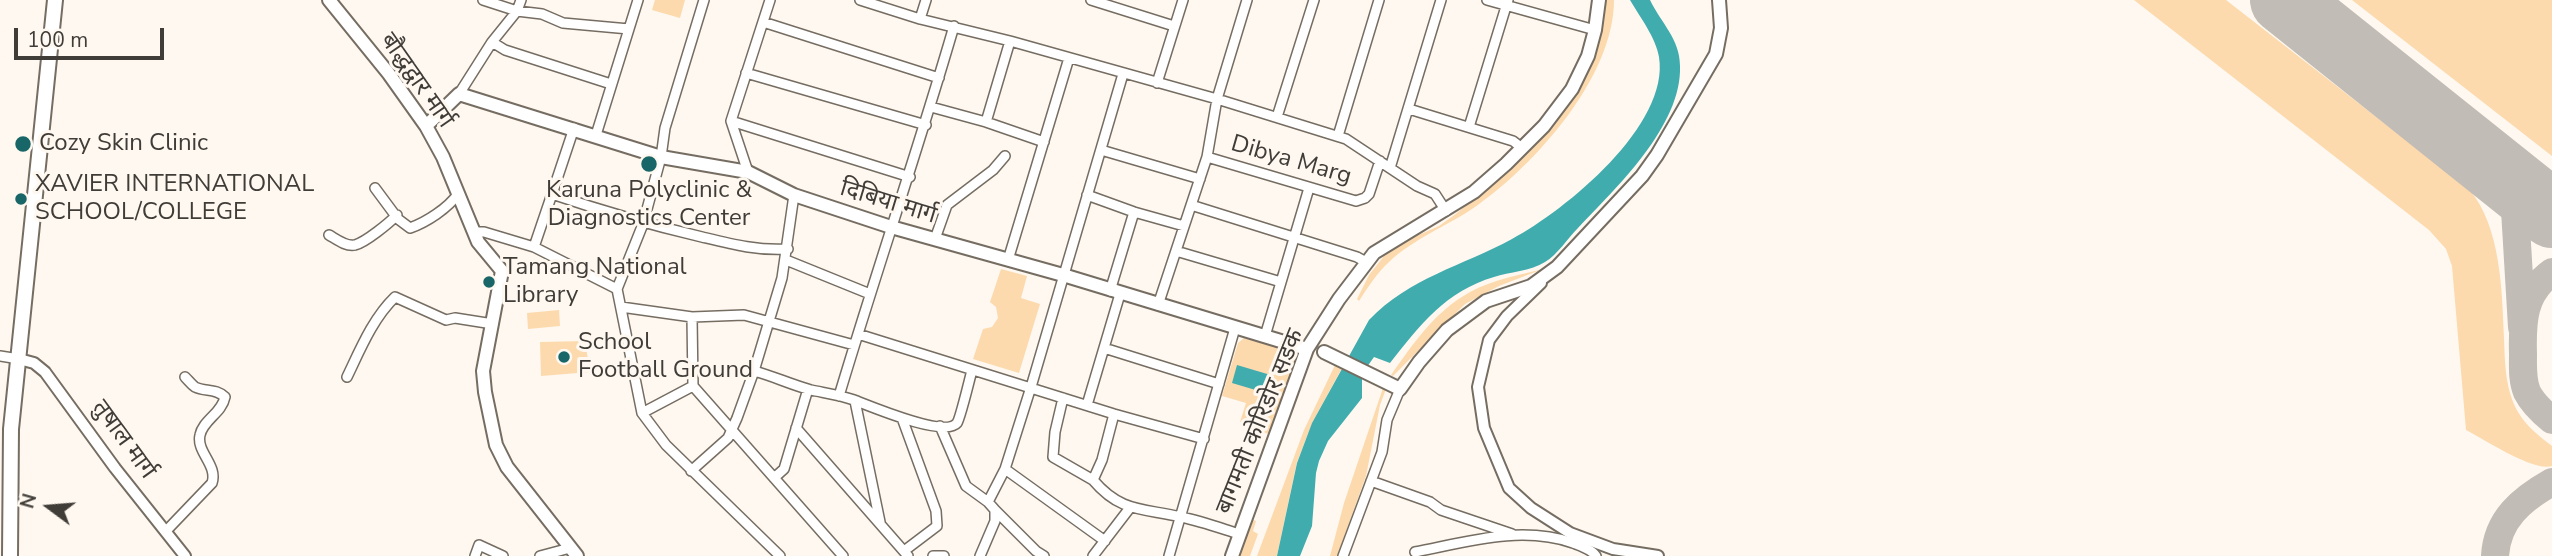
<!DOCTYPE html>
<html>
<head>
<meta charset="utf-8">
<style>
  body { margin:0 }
  #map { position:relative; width:2552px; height:556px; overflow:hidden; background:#fef8f0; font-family:"Nunito Sans",sans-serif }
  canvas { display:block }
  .north { position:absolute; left:14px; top:472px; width:70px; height:70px; -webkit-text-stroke:5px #fef8f0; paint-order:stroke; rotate:286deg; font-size:19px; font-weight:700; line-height:28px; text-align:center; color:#403c37 }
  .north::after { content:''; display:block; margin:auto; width:24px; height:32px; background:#403c37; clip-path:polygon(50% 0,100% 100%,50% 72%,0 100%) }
  .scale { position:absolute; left:14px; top:28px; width:150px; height:32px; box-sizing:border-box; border:4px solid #403c37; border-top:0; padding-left:9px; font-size:21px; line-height:24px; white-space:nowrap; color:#403c37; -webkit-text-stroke:5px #fef8f0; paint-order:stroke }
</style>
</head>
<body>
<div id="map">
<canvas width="2552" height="556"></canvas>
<div class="north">N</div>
<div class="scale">100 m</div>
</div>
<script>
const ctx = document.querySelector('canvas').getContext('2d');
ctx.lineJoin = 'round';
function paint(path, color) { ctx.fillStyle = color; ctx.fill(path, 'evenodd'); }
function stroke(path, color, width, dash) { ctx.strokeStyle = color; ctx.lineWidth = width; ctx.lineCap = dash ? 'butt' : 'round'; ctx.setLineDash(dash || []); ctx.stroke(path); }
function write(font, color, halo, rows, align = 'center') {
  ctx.font = font + ' "Nunito Sans","Noto Sans Devanagari",sans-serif'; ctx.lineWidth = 6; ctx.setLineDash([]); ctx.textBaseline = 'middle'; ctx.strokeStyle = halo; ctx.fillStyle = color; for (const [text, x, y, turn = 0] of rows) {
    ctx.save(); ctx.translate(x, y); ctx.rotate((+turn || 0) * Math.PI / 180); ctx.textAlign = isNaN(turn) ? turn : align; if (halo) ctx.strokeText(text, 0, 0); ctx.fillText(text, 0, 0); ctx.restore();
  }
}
const green = new Path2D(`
  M655 0H685L680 18 652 10Z
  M1605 0H1614C1614 77 1535 165 1475 207 1447 226 1413 239 1389 262 1377 273 1368 287 1359 301L1357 299 1369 275 1384 256 1414 237 1439 226 1453 216 1492 185 1545 131 1600 32Z
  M2134 0H2226L2469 189C2501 227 2502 290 2504 338 2505 363 2505 389 2518 412 2526 426 2539 436 2552 446V466C2533 472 2484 439 2466 430L2452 266 2446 249 2429 230Z
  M2352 0H2552V156Z
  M1001 269 1027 276 1021 298 1040 304 1019 373 973 359 983 329 992 327 998 318 996 307 990 302Z
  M1543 269 1499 286 1465 304 1393 376 1391 375C1414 343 1434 312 1470 292 1492 280 1519 275 1543 269Z
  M559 310 560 326 528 329 527 313Z
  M1244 338C1261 343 1286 345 1296 359L1269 434 1262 432V429L1240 422 1246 403 1222 396 1238 343Z
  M585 341 590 372 541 376 540 342Z
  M1335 365 1342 368 1312 423 1297 462 1277 556H1257L1304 430Z
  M1383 388 1386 389 1380 405 1366 476 1337 556H1330L1344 503Z
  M1251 519 1256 521 1253 531 1258 534 1250 556H1239Z`);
const water = new Path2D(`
  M1630 0H1650C1661 23 1680 39 1680 66 1682 126 1616 188 1578 228 1568 238 1557 255 1545 262 1531 271 1509 272 1494 277 1446 291 1420 325 1390 363L1374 357 1362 374V398L1328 441 1319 461 1316 473 1312 526 1300 556H1277L1297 463 1312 423 1369 320C1409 278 1462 266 1512 239 1566 210 1670 125 1659 57 1656 38 1640 17 1630 0Z
  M1237 365 1274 376 1269 394 1232 383Z`);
const taxiway = new Path2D(`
  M2478 156 2503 180 2515 210 2522 327
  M2552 272C2523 293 2522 321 2523 354 2523 367 2522 380 2527 392 2533 404 2542 412 2552 420
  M2495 556C2497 519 2522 499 2552 482`);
const runway = new Path2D(`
  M2284 0 2552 214`);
const minor = new Path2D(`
  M483 0 517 11 542 14 563 23 629 29
  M704 0 665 128 661 157 643 224 617 289 642 413 666 445 780 556
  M860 0 920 19 1010 41 1217 99 1346 139 1417 186 1435 194 1446 211
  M1091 0 1174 26
  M1487 0 1595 30
  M920 19 926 0
  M763 22 939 78
  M492 42 505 50 611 84
  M746 73 926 125
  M1157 83 1183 0
  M459 94 492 42 517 11 521 0
  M931 107 986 122 1044 142
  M1409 109 1513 141 1522 148
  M1277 117 1314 0
  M731 121 910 177
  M986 122 1010 41
  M1469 127 1508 0
  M596 135 638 0
  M1338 136 1379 0
  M1101 150 1200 179
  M1207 157 1356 201 1365 198 1369 194 1380 161
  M1390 168 1441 0
  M748 172 731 121 770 0
  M375 188 398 219 410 228C427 222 448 208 458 194
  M552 194 574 128
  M1087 195 1134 212 1184 226
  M1191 205 1357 257 1366 262
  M475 232H484L534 247 617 289
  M329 235C336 239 346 247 355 245 366 242 389 223 397 215
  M935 239 947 205 993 170 1005 156
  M534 247 552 194C602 211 651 225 702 237 731 244 758 251 788 249
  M1176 251 1281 282
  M786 260 870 294
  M1008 260 1069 58
  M1110 291 1134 212
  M1158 305 1207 157 1217 99 1247 0
  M621 307 692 317 744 315 854 345
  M692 317 693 386 843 556
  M858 334 1114 414 1204 439
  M1265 336 1309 188
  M1104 348 1219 384
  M0 356 19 359
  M754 371C773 376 792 385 811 390 825 393 840 395 854 400 870 406 945 438 957 423 960 419 970 378 972 370
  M347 377C360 350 373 318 395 297L446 320 455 318 493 324
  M839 396C876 272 918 150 954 26
  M1063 398 1055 432 1053 457 1093 480
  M855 401 880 522
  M1087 405 1120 294
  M642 413 693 386
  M1114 414 1102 460 1093 480C1121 513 1143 508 1181 517 1201 521 1220 528 1239 534
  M902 418 936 511 937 526 904 551
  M940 426 966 486 988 502
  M796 428 908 556
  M1005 469 1105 541
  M691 471 728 438 737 418 754 371 782 278 794 195
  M774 478 784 469 808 389
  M1371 481 1430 502 1441 510 1512 534
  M995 510 1036 551 1044 556
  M166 531 212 483C218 465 196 452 200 435 203 420 222 413 225 397 216 388 205 392 195 387 191 384 188 380 185 377
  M1415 552C1467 542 1521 525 1573 543 1581 546 1591 549 1596 556
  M475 556 479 545 503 556
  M540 556 570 548
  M933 556H944
  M980 556 995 521V510L988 502 1005 469 1031 387 1123 74
  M1093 556 1129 509
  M1169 556 1235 328
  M1343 556 1382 452 1387 420 1400 389`);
const tertiary = new Path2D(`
  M1541 283 1507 316 1489 340 1478 387 1484 428 1509 488 1531 508 1570 533 1613 549 1658 556
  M19 359 34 363 45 372 115 468 185 556`);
const secondary = new Path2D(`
  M329 0 389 74 426 126 443 157 478 242 502 271 483 371 485 392 496 445 507 467 577 556
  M426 126 459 94 661 157 748 172 794 195 891 227 1063 275 1307 349
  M1324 352 1400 389 1419 362 1447 330 1486 301 1531 286 1557 267 1642 176 1657 155 1716 54 1721 28 1719 0
  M1232 556 1307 349 1339 299 1374 253 1474 192 1506 164 1544 126 1572 89 1588 56 1595 30 1599 0`);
const primary = new Path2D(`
  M10 556 11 429 55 0`);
const markers = [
  [23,144,9,"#186668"],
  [649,164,9,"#186668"],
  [21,199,7,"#186668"],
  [489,282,7,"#186668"],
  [564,357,7,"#186668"]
];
const streetNames = [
  ["बौद्धद्वार मार्ग",416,81,55],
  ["Dibya Marg",1291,161,16],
  ["दिबिया मार्ग",888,203,17],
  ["बागमती कोरिडोर सडक",1261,422,-68],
  ["तुषाल मार्ग",123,440,54]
];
const poiNames = [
  ["Cozy Skin Clinic",39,144],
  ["XAVIER INTERNATIONAL",35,185],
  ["SCHOOL/COLLEGE",35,213],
  ["Karuna Polyclinic &",649,191,"center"],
  ["Diagnostics Center",649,219,"center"],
  ["Tamang National",503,268],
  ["Library",503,296],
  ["School",578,343],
  ["Football Ground",578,371]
];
paint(green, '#fcdaad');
paint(water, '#40acae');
stroke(taxiway, '#c2bcb6', 28);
stroke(runway, '#c2bcb6', 68);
stroke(minor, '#766d62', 12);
stroke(tertiary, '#766d62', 14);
stroke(secondary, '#766d62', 16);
stroke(primary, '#766d62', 18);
stroke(minor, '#fff', 9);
stroke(tertiary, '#fff', 10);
stroke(secondary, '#fff', 12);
stroke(primary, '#fff', 14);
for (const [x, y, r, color] of markers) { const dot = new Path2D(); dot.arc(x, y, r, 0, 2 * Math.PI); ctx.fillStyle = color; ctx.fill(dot); stroke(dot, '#fef8f0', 2.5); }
write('24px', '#403c37', '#fef8f0', streetNames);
write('24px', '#403c37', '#fef8f0', poiNames, 'left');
</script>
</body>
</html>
